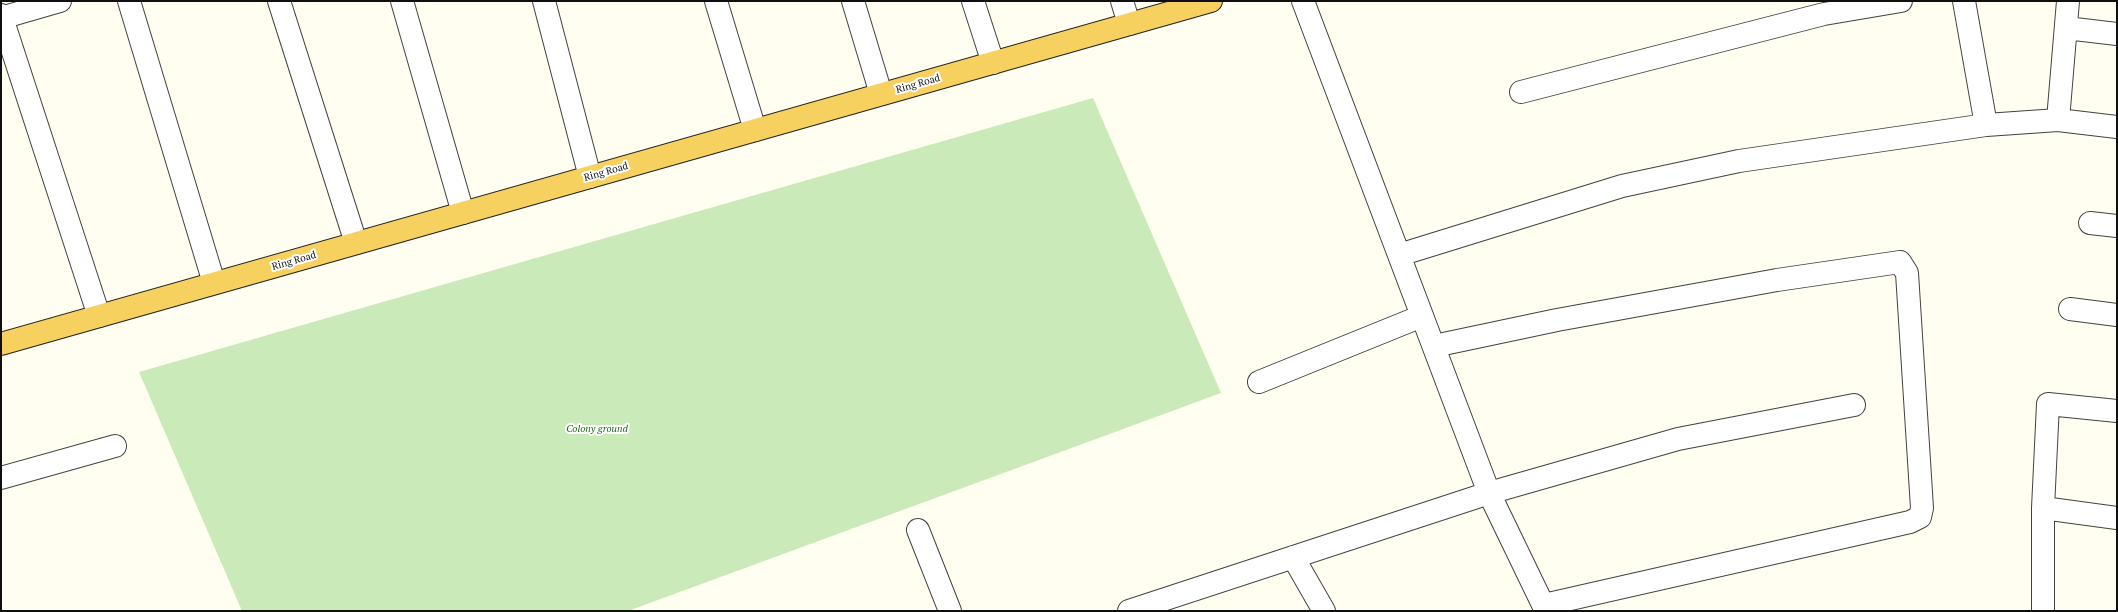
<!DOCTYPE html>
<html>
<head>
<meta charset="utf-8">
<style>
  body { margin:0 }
  #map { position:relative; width:2118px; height:612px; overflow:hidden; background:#fffef0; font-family:"PT Serif",serif }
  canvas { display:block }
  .frame { position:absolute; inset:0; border:2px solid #0f0f0f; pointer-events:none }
</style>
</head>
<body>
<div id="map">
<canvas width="2118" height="612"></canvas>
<div class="frame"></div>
</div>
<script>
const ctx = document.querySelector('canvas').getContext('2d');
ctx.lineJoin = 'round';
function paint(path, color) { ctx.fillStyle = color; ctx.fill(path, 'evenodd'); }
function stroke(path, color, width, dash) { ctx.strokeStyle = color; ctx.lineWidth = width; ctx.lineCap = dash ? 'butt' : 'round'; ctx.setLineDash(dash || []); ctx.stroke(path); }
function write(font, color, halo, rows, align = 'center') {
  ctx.font = font + ' "PT Serif",serif'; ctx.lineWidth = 4; ctx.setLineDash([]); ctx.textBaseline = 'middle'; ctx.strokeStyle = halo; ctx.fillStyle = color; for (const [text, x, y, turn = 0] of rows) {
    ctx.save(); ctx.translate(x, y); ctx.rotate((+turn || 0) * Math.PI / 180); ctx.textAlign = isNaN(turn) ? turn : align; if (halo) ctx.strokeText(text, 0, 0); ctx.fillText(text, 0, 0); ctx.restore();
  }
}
const green = new Path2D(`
  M1093 98 1221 393 628 611H242L139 372Z`);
const minor = new Path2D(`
  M129 1 214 283
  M279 1 356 243
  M402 1 463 213
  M544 1 590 177
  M716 1 755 130
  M853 1 881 94
  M973 1 993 63
  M1122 1 1129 24
  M1303 1 1489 493 1546 611
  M1964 1 1986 125
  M1 15 99 316
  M1 18 60 1
  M2066 28 2117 34
  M1521 92 1824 14 1901 1
  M2058 120 2068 1
  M2090 223 2117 226
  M1399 255 1622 186 1739 161 1986 125 2058 120 2117 127
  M2070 309 2117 315
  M1434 346 1557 320 1777 280 1900 262 1907 273 1922 508 1920 517 1910 522 1544 605
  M1259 382 1422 316
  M1 478 115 446
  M2043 508 2117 518
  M918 530 950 611
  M1293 557 1324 611
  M1129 611 1489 493 1678 439 1854 405
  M2043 611V508L2048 404 2117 411`);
const trunk = new Path2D(`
  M1 344 1211 1`);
const streetNames = [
  ["Ring Road",918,84,-16],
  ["Ring Road",606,172,-16],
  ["Ring Road",294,261,-16]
];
const parkNames = [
  ["Colony ground",597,429]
];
paint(green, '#cbeab9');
stroke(minor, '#424242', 24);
stroke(trunk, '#202020', 24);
stroke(minor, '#fff', 22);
stroke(trunk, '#f6d160', 22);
write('10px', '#0f0f0f', '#fff', streetNames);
write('italic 10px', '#22671e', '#fff', parkNames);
</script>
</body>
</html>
